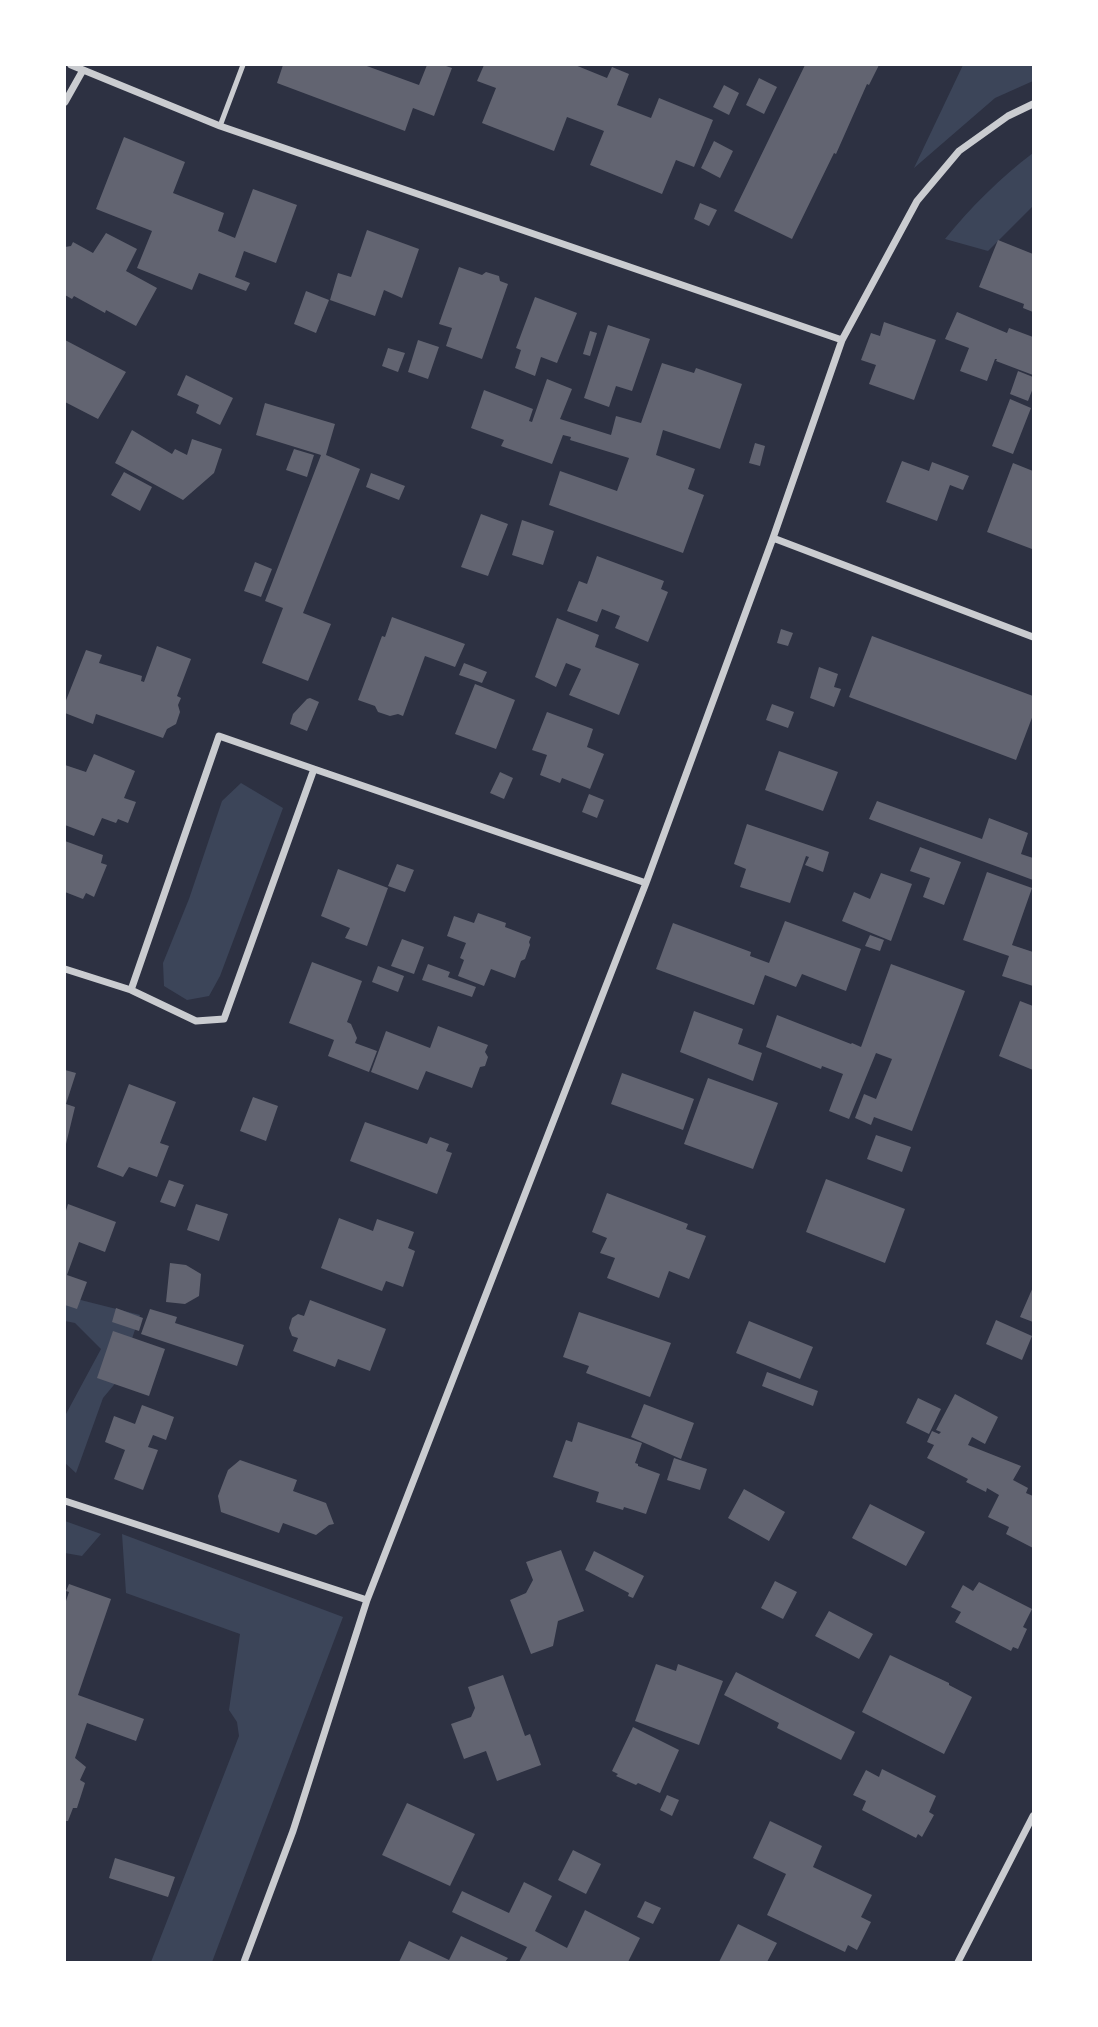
<!DOCTYPE html>
<html>
<head>
<meta charset="utf-8">
<style>
  body { margin:0 }
  #map { position:relative; width:1098px; height:2027px; overflow:hidden; background:#2d3142; font-family:Jost,sans-serif }
  canvas { display:block }
  .frame { position:absolute; inset:0; border:66px solid #fff; pointer-events:none }
</style>
</head>
<body>
<div id="map">
<canvas width="1098" height="2027"></canvas>
<div class="frame"></div>
</div>
<script>
const ctx = document.querySelector('canvas').getContext('2d');
ctx.lineJoin = 'round';
function paint(path, color) { ctx.fillStyle = color; ctx.fill(path, 'evenodd'); }
function stroke(path, color, width, dash) { ctx.strokeStyle = color; ctx.lineWidth = width; ctx.lineCap = dash ? 'butt' : 'round'; ctx.setLineDash(dash || []); ctx.stroke(path); }
const green = new Path2D(`
  M963 65H1033V81L995 98 914 168Z
  M1033 153V206L988 251 945 239C971 207 1000 178 1033 153Z
  M241 783 283 808 220 976 209 996 187 1000 164 986 163 963 189 899 222 801Z
  M65 1296 140 1315 118 1380 103 1398 76 1473 65 1463 66 1414 101 1349 75 1323 65 1321Z
  M65 1521 101 1534 82 1556 65 1553Z
  M122 1534 343 1617 212 1962H151L239 1736 237 1722 229 1710 240 1634 126 1593Z`);
const building = new Path2D(`
  M283 65H364L419 85 427 65H443L452 68 434 116 413 108 405 131 277 83Z
  M484 65H575L607 78 612 67 629 74 617 105 651 118 659 98 713 120 694 167 676 160 662 194 590 165 604 131 567 117 554 151 482 123 496 88 477 81Z
  M805 65H879L869 85 867 84 836 154 834 153 792 239 734 211Z
  M759 78 777 87 764 114 746 105Z
  M724 85 739 93 729 115 713 107Z
  M124 137 185 162 173 193 224 213 218 231 235 238 253 189 297 205 276 263 244 251 235 277 250 283 246 291 199 273 192 290 137 268 152 231 96 209Z
  M714 141 733 151 720 178 701 168Z
  M700 203 717 210 709 226 694 219Z
  M367 230 419 249 402 298 384 290 375 316 330 300 338 273 351 277Z
  M106 233 137 249 126 271 157 288 136 326 106 310 105 313 74 296 72 299 65 295V247L71 246 73 242 93 253Z
  M998 240 1033 254V312L1023 308 1024 304 979 287Z
  M459 267 482 275 486 272 499 276 500 281 508 284 482 359 446 346 452 328 439 324Z
  M306 291 329 300 316 333 294 324Z
  M535 297 577 313 557 363 541 357 535 376 515 368 521 350 516 348Z
  M957 312 1007 333 1009 328 1033 337V375L996 361 997 359H995L987 381 960 371 969 348 945 339Z
  M884 322 936 340 914 400 869 384 876 365 861 360 871 333 880 336Z
  M608 325 650 339 632 391 616 386 609 407 584 398Z
  M590 331 597 333 590 356 583 354Z
  M65 340 126 372 98 419 65 402Z
  M418 340 439 347 428 379 408 372Z
  M388 348 405 353 398 372 382 366Z
  M662 363 694 373 696 368 742 384 720 449 663 430 656 455 695 469 688 489 704 495 683 553 549 505 560 471 617 491 629 458 570 440 571 437 563 435 552 464 501 446 504 440 471 428 484 390 533 409 529 421 532 422 547 379 572 389 560 419 611 435 616 416 641 423Z
  M1018 371 1033 377V388L1028 401 1010 394Z
  M186 375 233 398 220 425 196 413 199 405 177 395Z
  M1010 399 1031 408 1013 454 992 446Z
  M265 403 335 424 326 455 360 469 303 613 331 624 308 681 262 663 283 608 265 601 321 455 256 435Z
  M132 430 172 454 175 449 187 455 192 439 222 449 214 473 183 500 115 463Z
  M755 443 765 446 760 466 749 463Z
  M294 449 314 455 307 477 286 470Z
  M902 461 929 471 932 462 969 476 963 490 950 485 937 521 886 502Z
  M1013 463 1033 471V544L1032 549 987 532Z
  M124 472 152 487 140 511 111 495Z
  M371 473 405 486 399 500 366 487Z
  M481 514 508 524 488 576 461 567Z
  M522 520 554 531 543 565 512 555Z
  M597 556 664 581 661 589 668 592 648 642 615 628 620 616 602 609 597 622 567 611 579 581 587 584Z
  M255 562 272 569 261 597 244 591Z
  M392 617 465 644 455 667 425 656 403 716 398 714 390 716 378 712 375 706 358 700 382 636 385 637Z
  M557 618 599 635 595 647 639 664 619 715 569 695 581 669 566 663 556 687 535 677Z
  M781 629 793 633 788 646 777 643Z
  M872 636 1033 696V715L1016 760 849 697Z
  M157 646 191 659 177 696 181 698 178 705 180 712 176 724 167 729 163 738 96 714 93 724 65 713V703L86 650 102 655 99 663 142 676 141 681 144 682Z
  M464 663 487 672 482 683 459 675Z
  M819 667 838 674 834 687 841 689 834 707 810 698Z
  M475 684 515 700 496 749 455 734Z
  M310 698 319 702 307 731 290 724 293 714 307 699Z
  M772 704 794 712 788 728 766 720Z
  M547 712 593 729 587 747 604 754 590 789 562 778 560 783 540 775 547 755 532 750Z
  M779 751 838 772 823 811 765 790Z
  M94 754 135 771 124 798 136 802 128 823 118 819 116 823 102 818 94 836 65 825V765L86 772Z
  M500 772 513 778 504 799 490 793Z
  M589 794 604 800 597 818 582 812Z
  M877 801 982 839 989 818 1028 833 1021 854 1033 858V880L869 819Z
  M747 824 829 852 823 872 805 865 809 857 806 856 790 903 740 887 746 869 734 864Z
  M65 841 103 855 101 863 107 865 94 897 86 893 83 899 65 892Z
  M920 847 961 862 944 905 923 897 930 878 910 871Z
  M397 864 414 870 405 892 388 886Z
  M338 869 388 888 367 946 345 938 350 928 321 916Z
  M987 872 1032 888 1012 945 1033 952V986L1002 976 1009 956 963 940Z
  M881 873 912 884 891 941 842 921 854 892 870 899Z
  M478 913 506 923 505 927 531 937 529 942 530 945 525 959 521 961 515 978 491 969 484 986 458 976 464 960 460 958 466 943 447 936 454 916 474 923Z
  M785 921 861 949 846 991 802 974 796 987 765 975 754 1005 656 969 673 923 751 952 750 956 769 963Z
  M870 935 884 940 880 951 865 946Z
  M402 939 424 947 414 974 391 966Z
  M312 962 362 981 347 1022 351 1024 357 1038 355 1043 377 1051 369 1072 328 1056 334 1040 289 1023Z
  M428 964 450 972 448 977 476 987 472 997 422 980Z
  M891 964 965 991 912 1131 874 1117 871 1125 855 1118 864 1094 876 1099 892 1059 876 1053 849 1119 829 1111 843 1074 822 1066 821 1069 766 1047 777 1015 851 1044 852 1043 861 1047Z
  M378 966 404 976 398 992 372 982Z
  M1020 1001 1033 1006V1070L999 1056Z
  M694 1011 743 1029 738 1044 762 1053 753 1081 680 1052Z
  M438 1026 488 1045 485 1052 488 1057 485 1066 480 1067 472 1088 426 1071 418 1090 371 1072 386 1031 430 1048Z
  M65 1070 76 1073 66 1104 75 1107 66 1144Z
  M622 1073 694 1099 683 1130 611 1104Z
  M708 1078 778 1103 753 1169 684 1144Z
  M129 1084 176 1102 160 1143 169 1146 157 1177 129 1167 123 1177 97 1167Z
  M253 1097 278 1106 266 1141 240 1131Z
  M365 1122 427 1144 430 1137 449 1144 446 1151 452 1153 437 1194 350 1161Z
  M876 1135 911 1147 902 1172 867 1159Z
  M826 1179 905 1209 885 1263 806 1232Z
  M169 1180 184 1185 175 1207 160 1202Z
  M607 1193 688 1224 686 1229 706 1236 689 1279 669 1271 659 1298 607 1278 615 1258 600 1253 607 1238 592 1232Z
  M68 1204 116 1222 105 1252 79 1242 67 1275 87 1282 77 1309 65 1305V1214Z
  M196 1204 228 1214 219 1241 187 1230Z
  M339 1218 373 1231 377 1219 414 1232 408 1248 415 1251 403 1287 386 1281 382 1291 321 1268Z
  M170 1263 186 1265 201 1274 199 1296 185 1304 166 1302Z
  M1033 1287V1322L1020 1317Z
  M310 1300 386 1329 370 1371 338 1359 335 1367 293 1351 298 1338 292 1336 289 1328 292 1318 298 1314 304 1316Z
  M116 1308 143 1318 139 1331 112 1322Z
  M150 1309 177 1317 175 1323 244 1345 237 1366 141 1334Z
  M579 1312 671 1343 650 1397 586 1373 589 1366 563 1357Z
  M996 1320 1032 1336 1022 1360 986 1344Z
  M749 1321 813 1347 800 1379 736 1353Z
  M113 1331 165 1349 149 1396 97 1378Z
  M767 1372 818 1391 813 1406 762 1386Z
  M955 1394 998 1417 985 1444 972 1437 968 1445 1021 1466 1013 1480 1028 1488 1026 1493 1033 1496V1548L1006 1534 1009 1527 988 1517 999 1495 987 1488 986 1492 966 1482 968 1479 927 1458 934 1445 927 1442 932 1431 939 1434 941 1432 936 1430Z
  M918 1398 941 1409 929 1434 906 1423Z
  M644 1404 694 1423 681 1459 631 1437Z
  M142 1405 174 1417 166 1440 153 1435 148 1447 158 1450 143 1490 114 1479 125 1450 105 1442 114 1416 135 1424Z
  M578 1422 642 1443 635 1463 638 1464V1466L660 1474 646 1514 624 1507 623 1510 596 1502 599 1492 553 1477 566 1440 572 1442Z
  M674 1458 707 1469 700 1490 667 1480Z
  M240 1460 297 1480 293 1491 326 1503 334 1524 329 1525 316 1535 283 1523 279 1533 221 1512 218 1496 228 1470Z
  M744 1489 785 1512 769 1541 728 1518Z
  M870 1504 925 1532 906 1566 852 1538Z
  M561 1550 584 1611 558 1621 553 1646 531 1654 510 1600 526 1593 533 1580 526 1562Z
  M594 1551 644 1576 633 1598 628 1596 629 1593 585 1570Z
  M775 1581 797 1592 783 1619 761 1608Z
  M979 1582 1032 1609 1023 1627 1027 1629 1018 1649 1013 1647 1011 1651 955 1622 961 1612 951 1607 963 1585 973 1591Z
  M69 1584 111 1599 78 1695 144 1719 136 1741 87 1723 75 1758 86 1767 80 1780 85 1783 77 1808H73L68 1821H65V1604L69 1592 66 1591Z
  M829 1611 873 1634 859 1659 815 1636Z
  M890 1655 949 1683V1685L972 1697 944 1754 862 1712Z
  M656 1664 676 1671 678 1664 723 1681 699 1745 635 1721Z
  M736 1672 855 1732 841 1760 777 1728 779 1723 724 1695Z
  M503 1675 525 1736 530 1734 541 1765 497 1781 486 1751 464 1759 451 1724 471 1717 475 1708 468 1687Z
  M633 1727 679 1750 660 1793 638 1783 636 1785 616 1776 618 1774 612 1771Z
  M882 1769 936 1796 929 1812 934 1815 922 1837 918 1834 916 1838 862 1810 866 1801 853 1795 866 1770 879 1777Z
  M667 1795 679 1800 672 1816 660 1810Z
  M407 1803 475 1834 450 1886 382 1855Z
  M770 1821 822 1846 813 1867 872 1895 861 1917 871 1922 857 1950 848 1945 845 1952 767 1915 786 1874 753 1858Z
  M573 1850 601 1864 586 1894 558 1880Z
  M115 1858 175 1877 168 1897 109 1878Z
  M524 1882 552 1896 535 1931 567 1948 585 1910 640 1938 628 1962H519L527 1947 452 1912 462 1891 509 1913Z
  M645 1901 661 1908 653 1924 637 1917Z
  M738 1924 777 1943 767 1962H719Z
  M461 1936 508 1958 505 1962H399L409 1941 449 1960Z`);
const service = new Path2D(`
  M220 126 243 65`);
const minor = new Path2D(`
  M71 65 220 126 842 340
  M65 102 83 70
  M773 538 1033 637
  M65 969 131 990 196 1021 224 1019 314 769 646 883
  M131 990 219 736 314 769
  M65 1501 367 1600
  M244 1962 293 1831 367 1600 646 883 773 538 842 340 917 201 959 151 1008 116 1033 104
  M958 1962 1033 1816`);
paint(green, '#3c4559');
paint(building, '#626471');
stroke(service, '#caccd0', 5);
stroke(minor, '#caccd0', 7);
</script>
</body>
</html>
